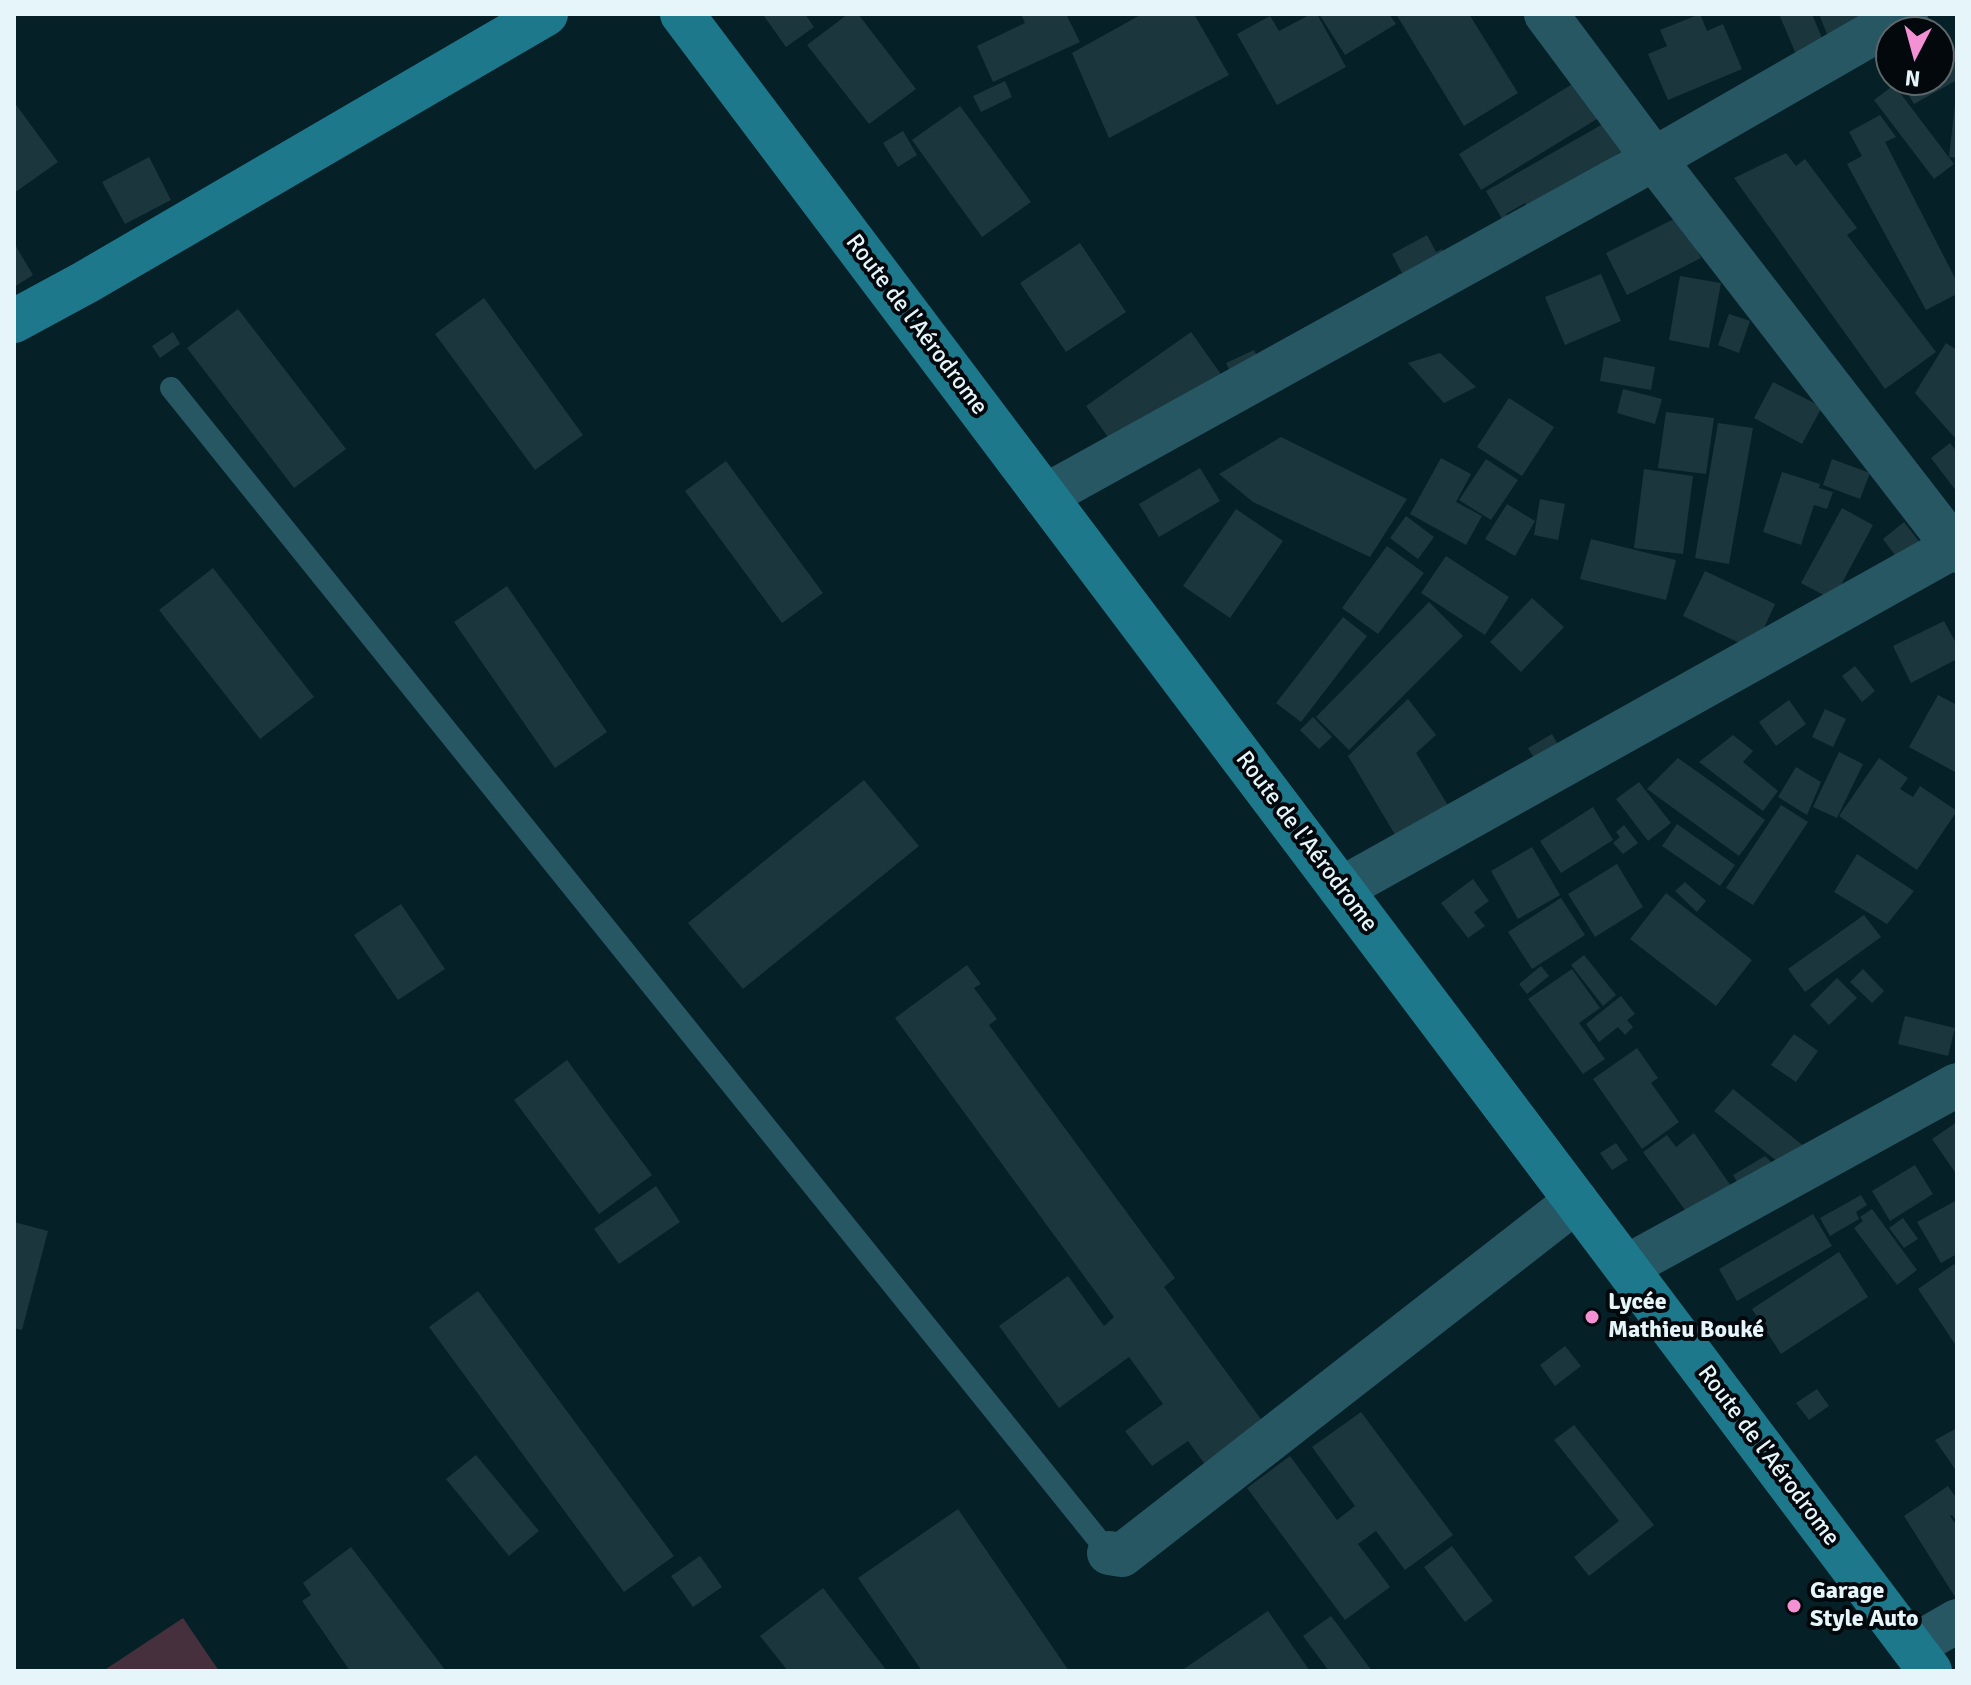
<!DOCTYPE html>
<html>
<head>
<meta charset="utf-8">
<style>
  body { margin:0 }
  #map { position:relative; width:1971px; height:1685px; overflow:hidden; background:#062027; font-family:Signika,sans-serif }
  canvas { display:block }
  .frame { position:absolute; inset:0; border:16px solid #e5f5f9; pointer-events:none }
  .north { position:absolute; left:1875px; top:16px; width:80px; height:80px; box-sizing:border-box; background:#02080b; border:2px solid #5d676a; border-radius:50%; rotate:186deg; font-size:22px; font-weight:700; line-height:32px; text-align:center; color:#e5f5f9 }
  .north::after { content:''; display:block; margin:auto; width:28px; height:36px; background:#f491d4; clip-path:polygon(50% 0,100% 100%,50% 72%,0 100%) }
</style>
</head>
<body>
<div id="map">
<canvas width="1971" height="1685"></canvas>
<div class="frame"></div>
<div class="north">N</div>
</div>
<script>
const ctx = document.querySelector('canvas').getContext('2d');
ctx.lineJoin = 'round';
function paint(path, color) { ctx.fillStyle = color; ctx.fill(path, 'evenodd'); }
function stroke(path, color, width, dash) { ctx.strokeStyle = color; ctx.lineWidth = width; ctx.lineCap = dash ? 'butt' : 'round'; ctx.setLineDash(dash || []); ctx.stroke(path); }
function write(font, color, halo, rows, align = 'center') {
  ctx.font = font + ' Signika,sans-serif'; ctx.lineWidth = 8; ctx.setLineDash([]); ctx.textBaseline = 'middle'; ctx.strokeStyle = halo; ctx.fillStyle = color; for (const [text, x, y, turn = 0] of rows) {
    ctx.save(); ctx.translate(x, y); ctx.rotate((+turn || 0) * Math.PI / 180); ctx.textAlign = isNaN(turn) ? turn : align; if (halo) ctx.strokeText(text, 0, 0); ctx.fillText(text, 0, 0); ctx.restore();
  }
}
const green = new Path2D(`
  M183 1618 219 1671H103Z`);
const building = new Path2D(`
  M767 14H805L814 27 786 47 764 16Z
  M848 14H858L916 89 869 124 807 45Z
  M1021 14H1066L1080 42 993 82 977 46 1025 23Z
  M1142 14H1194L1229 75 1109 138 1072 53Z
  M1311 14H1317L1346 67 1277 105 1237 34 1270 16 1279 31Z
  M1319 14H1389L1396 24 1345 55Z
  M1396 14H1469L1518 93 1464 126Z
  M1700 14 1707 31 1723 24 1742 69 1668 100 1648 54 1667 46 1660 30Z
  M1779 14H1812L1831 60 1803 71Z
  M1819 14H1866L1836 57Z
  M1957 46V80L1914 104 1900 80H1939V56Z
  M1005 81 1012 97 981 112 973 96Z
  M1574 83 1597 119 1481 190 1459 154Z
  M1894 85 1954 164 1934 179 1874 100Z
  M14 102 58 162 14 193Z
  M1955 104 1957 105V158L1949 157Z
  M960 106 1031 202 982 237 912 140Z
  M1880 115 1896 137 1885 142 1957 282V294L1926 310 1847 164 1862 156 1849 132Z
  M1608 121 1625 149 1529 209 1525 203 1506 214 1510 220 1505 224 1486 191Z
  M903 131 917 155 898 167 883 143Z
  M1786 153 1796 166 1805 159 1857 228 1847 235 1936 352 1885 389 1734 178Z
  M149 157 171 200 125 224 102 182Z
  M1680 216 1701 258 1627 295 1606 253Z
  M1427 235 1436 252 1442 249 1458 279 1412 304 1397 275 1402 273 1392 254Z
  M14 243 33 275 14 287Z
  M1080 243 1126 312 1066 352 1020 283Z
  M1601 274 1621 321 1565 345 1545 297Z
  M1680 276 1721 283 1709 348 1669 340Z
  M484 298 583 435 535 470 435 334Z
  M238 309 346 449 294 488 187 348Z
  M1729 314 1750 321 1739 353 1718 345Z
  M173 332 180 344 160 358 152 346Z
  M1191 332 1230 387 1124 460 1086 406Z
  M1946 343 1957 350V433L1954 437 1915 393Z
  M1254 350 1264 370 1236 383 1226 363Z
  M1440 353 1476 387 1444 403 1408 363Z
  M1604 357 1655 367 1651 390 1600 381Z
  M1773 382 1822 407 1802 444 1754 418Z
  M1623 389 1662 399 1655 424 1617 413Z
  M1509 398 1554 427 1522 476 1477 447Z
  M1666 412 1714 418 1706 474 1658 468Z
  M1718 423 1753 428 1729 564 1695 558Z
  M1281 437 1407 499 1370 557 1253 502 1219 474Z
  M1950 443 1957 452V492L1931 458Z
  M1441 458 1471 474 1456 502 1482 516 1466 545 1410 514Z
  M1486 459 1518 480 1491 520 1459 500Z
  M1832 459 1870 473 1860 499 1823 485Z
  M726 461 823 593 782 623 685 491Z
  M1200 468 1220 501 1159 537 1139 504Z
  M1644 469 1693 476 1683 554 1634 548Z
  M1782 472 1820 484 1819 488 1833 492 1827 509 1814 505 1801 545 1763 532Z
  M1540 499 1565 504 1558 540 1534 535Z
  M1507 504 1535 521 1515 556 1485 539Z
  M1842 508 1873 525 1833 600 1801 583Z
  M1236 509 1283 541 1230 618 1183 586Z
  M1406 516 1434 537 1418 559 1390 538Z
  M1904 522 1922 545 1900 562 1883 539Z
  M1591 539 1676 560 1666 600 1580 579Z
  M1387 546 1424 573 1378 634 1342 608Z
  M1446 556 1509 597 1485 635 1421 593Z
  M213 568 314 697 260 739 159 610Z
  M1705 571 1775 604 1754 650 1683 616Z
  M507 586 607 732 555 768 454 622Z
  M1532 598 1564 627 1521 672 1490 642Z
  M1429 602 1463 636 1349 750 1316 717Z
  M1343 617 1367 636 1301 722 1276 703Z
  M1944 621 1957 645V659L1911 683 1893 646Z
  M1855 666 1875 691 1862 702 1842 676Z
  M1938 695 1957 705V773L1909 747Z
  M1408 699 1436 735 1416 753 1455 817 1403 848 1348 756Z
  M1789 700 1806 724 1776 746 1759 722Z
  M1825 709 1846 719 1833 747 1812 737Z
  M1313 717 1332 737 1319 749 1300 730Z
  M1552 734 1564 755 1540 768 1528 748Z
  M1733 735 1753 751 1743 762 1778 791 1763 811 1699 762Z
  M1839 752 1863 764 1837 818 1813 807Z
  M1678 758 1765 820 1739 856 1647 789Z
  M1879 758 1908 778 1900 789 1913 797 1920 786 1957 811 1917 870 1839 816Z
  M1796 767 1821 782 1807 815 1778 797Z
  M864 780 919 846 743 989 688 923Z
  M1639 782 1671 823 1648 841 1616 799Z
  M1781 805 1808 822 1753 905 1726 888Z
  M1593 807 1613 840 1561 873 1540 841Z
  M1677 824 1735 865 1720 886 1662 846Z
  M1624 825 1638 843 1623 854 1613 843 1620 837 1616 832Z
  M1532 847 1560 895 1518 919 1491 871Z
  M1857 854 1914 891 1887 924 1834 892Z
  M1617 864 1643 907 1595 937 1568 894Z
  M1473 879 1489 901 1474 912 1485 926 1468 938 1441 903Z
  M1685 882 1706 901 1697 912 1675 891Z
  M1666 893 1752 960 1716 1006 1630 939Z
  M1561 898 1585 935 1532 969 1508 932Z
  M401 904 445 969 398 1000 354 935Z
  M1864 915 1881 937 1805 992 1788 969Z
  M1584 955 1616 995 1603 1006 1571 965Z
  M967 965 981 984 974 988 997 1019 989 1025 1175 1278 1164 1287 1263 1422 1204 1463 1188 1441 1152 1466 1125 1431 1163 1404 1129 1357 1059 1408 999 1326 1068 1276 1104 1326 1114 1317 895 1018Z
  M1541 966 1549 976 1527 994 1519 984Z
  M1572 969 1600 1008 1579 1023 1605 1059 1583 1074 1528 999Z
  M1863 969 1884 991 1872 1003 1850 982Z
  M1837 978 1857 998 1829 1025 1810 1005Z
  M1621 996 1635 1014 1627 1020 1633 1027 1625 1035 1618 1027 1599 1042 1586 1024Z
  M1905 1016 1955 1028 1948 1056 1898 1044Z
  M1794 1034 1818 1051 1796 1082 1771 1065Z
  M1637 1048 1658 1078 1651 1083 1679 1122 1642 1149 1593 1079Z
  M567 1060 652 1175 599 1214 514 1100Z
  M1733 1089 1811 1152 1793 1174 1714 1111Z
  M1957 1122V1175L1932 1139Z
  M1694 1133 1738 1196 1693 1221 1643 1152 1667 1135 1676 1147Z
  M1616 1143 1628 1160 1612 1170 1600 1153Z
  M1765 1156 1788 1179 1741 1189 1733 1175Z
  M1915 1165 1933 1194 1890 1221 1872 1191Z
  M656 1186 680 1222 619 1264 594 1229Z
  M1861 1195 1867 1205 1856 1212 1859 1219 1830 1236 1820 1218Z
  M1957 1200V1254L1941 1263 1917 1222Z
  M1872 1209 1917 1270 1897 1285 1854 1228 1863 1221 1860 1217Z
  M1813 1214 1832 1246 1737 1301 1719 1269Z
  M1903 1218 1918 1239 1904 1248 1889 1228Z
  M14 1222 48 1231 22 1330 14 1328Z
  M1839 1252 1868 1297 1781 1354 1752 1309Z
  M1954 1264 1957 1269V1347L1918 1289Z
  M478 1291 674 1556 624 1592 429 1327Z
  M1565 1346 1581 1366 1555 1386 1540 1365Z
  M1817 1389 1829 1406 1809 1420 1796 1403Z
  M1361 1412 1453 1535 1405 1570 1376 1531 1358 1544 1390 1587 1345 1620 1247 1488 1290 1456 1337 1520 1355 1506 1312 1447Z
  M1574 1425 1654 1525 1589 1576 1574 1557 1619 1521 1554 1440Z
  M1957 1428V1472L1935 1440Z
  M476 1455 539 1531 509 1556 446 1479Z
  M1948 1486 1957 1499V1522L1952 1515 1950 1516 1957 1526V1600L1904 1516Z
  M958 1509 1069 1671H922L858 1578Z
  M1452 1546 1493 1601 1465 1622 1424 1567Z
  M351 1547 446 1671H350L302 1601 311 1595 303 1583Z
  M700 1556 722 1587 693 1607 671 1576Z
  M823 1588 887 1671H788L760 1636Z
  M1268 1611 1310 1671H1181Z
  M1331 1616 1372 1671H1329L1303 1636Z`);
const lane = new Path2D(`
  M171 388 1109 1553`);
const street = new Path2D(`
  M1546 14 1654 159 1957 551
  M1045 496 1654 159 1906 14
  M1341 889 1957 545
  M1626 1267 1957 1085
  M1109 1553 1122 1555 1576 1201
  M1912 1647 1957 1621`);
const secondary = new Path2D(`
  M682 14 1930 1671
  M14 321 86 282 546 14`);
const markers = [
  [1592,1317,8,"#f491d4"],
  [1794,1606,8,"#f491d4"]
];
const streetNames = [
  ["Route de l'Aérodrome",916,325,53],
  ["Route de l'Aérodrome",1306,842,53],
  ["Route de l'Aérodrome",1768,1456,53]
];
const poiNames = [
  ["Lycée",1608,1303],
  ["Mathieu Bouké",1608,1331],
  ["Garage",1810,1592],
  ["Style Auto",1810,1620]
];
paint(green, '#46303e');
paint(building, '#1b363d');
stroke(lane, '#265763', 22);
stroke(street, '#265763', 44);
stroke(secondary, '#1e788c', 44);
for (const [x, y, r, color] of markers) { const dot = new Path2D(); dot.arc(x, y, r, 0, 2 * Math.PI); ctx.fillStyle = color; ctx.fill(dot); stroke(dot, '#02080b', 3); }
write('24px', '#e5f5f9', '#02080b', streetNames);
write('bold 24px', '#e5f5f9', '#02080b', poiNames, 'left');
</script>
</body>
</html>
